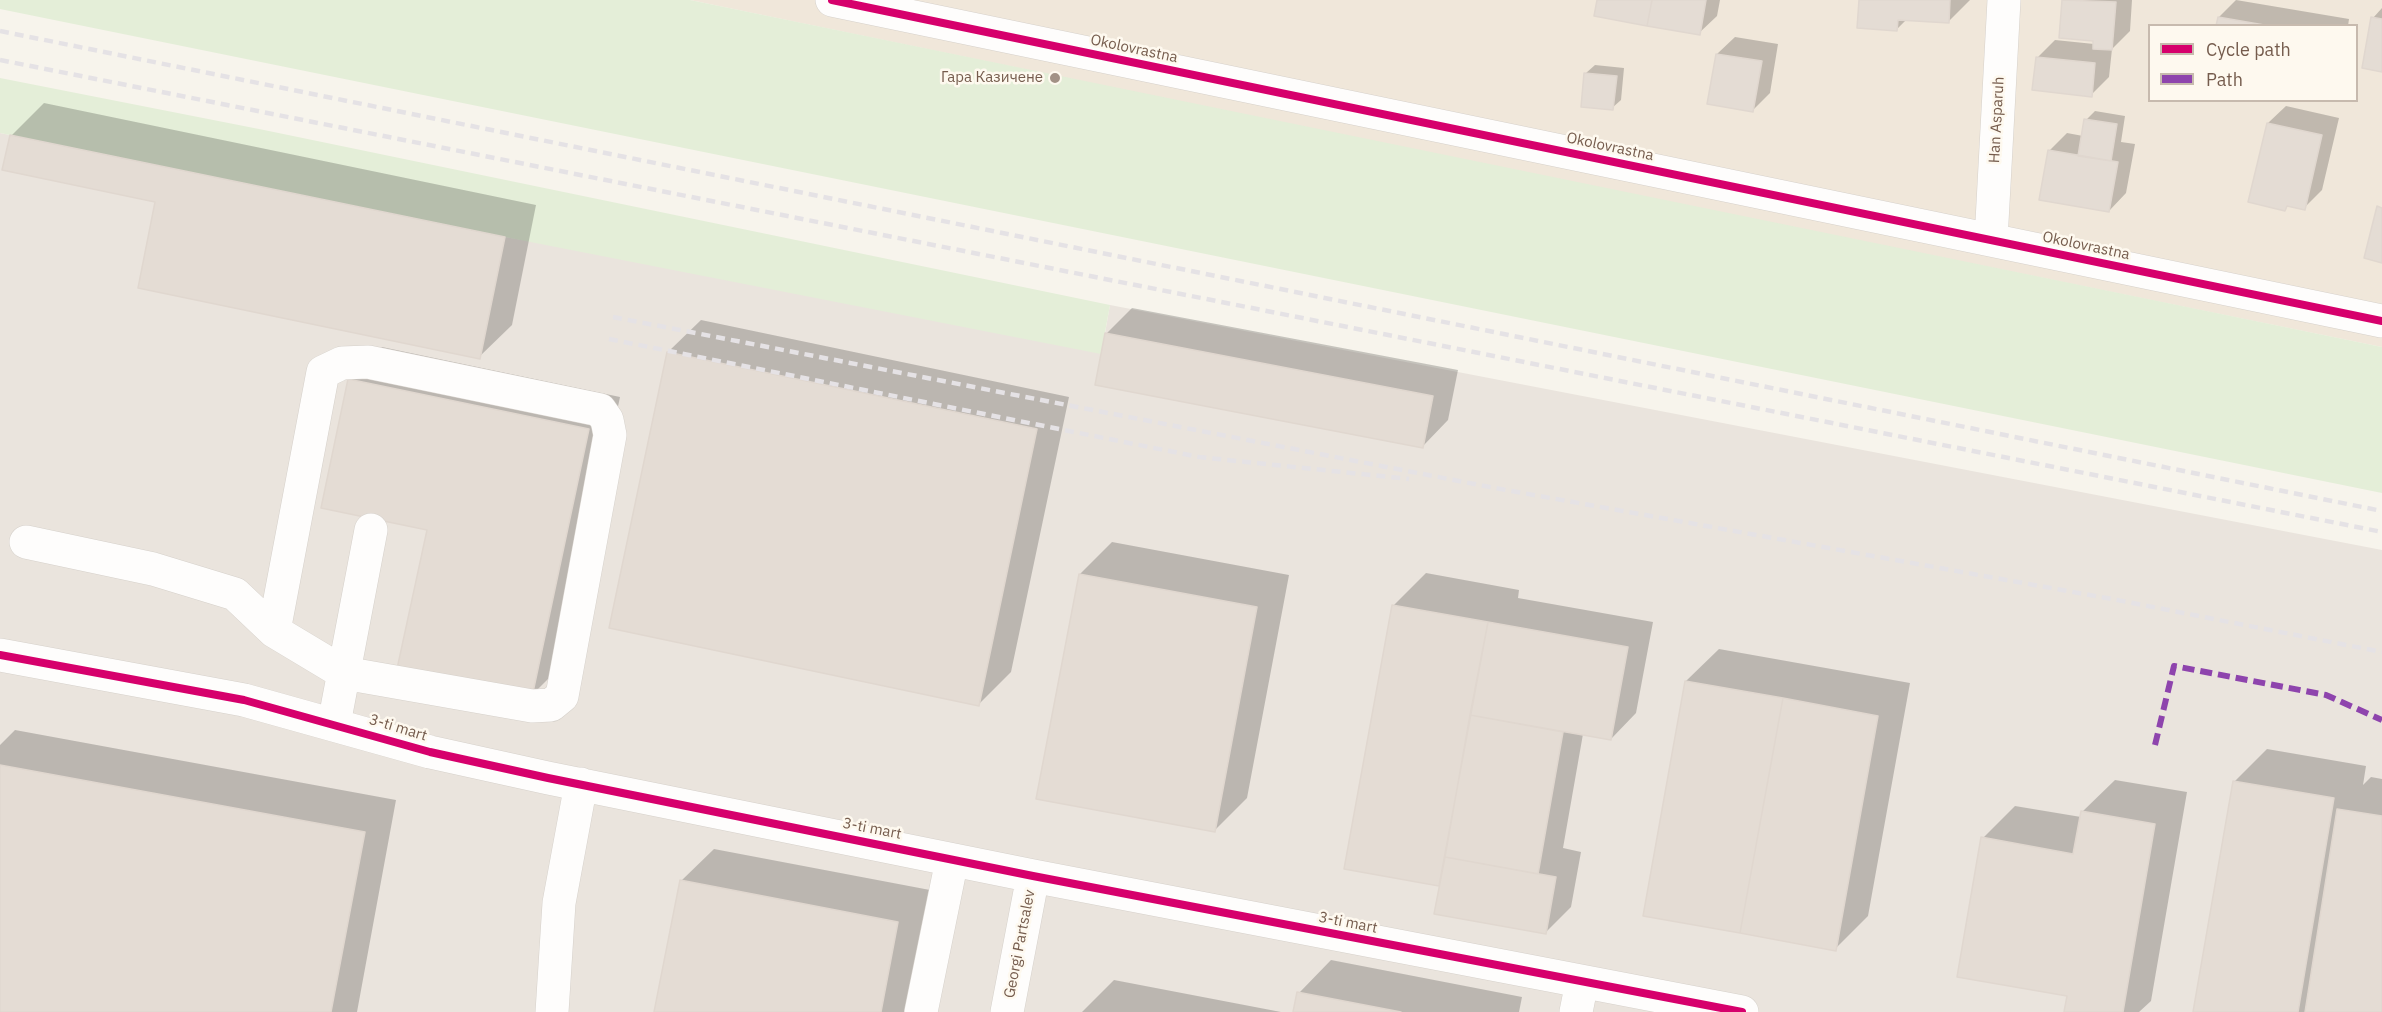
<!DOCTYPE html>
<html>
<head>
<meta charset="utf-8">
<style>
  body { margin:0 }
  #map { position:relative; width:2382px; height:1012px; overflow:hidden; background:#f7f4ec; font-family:"IBM Plex Sans",sans-serif }
  canvas { display:block }
  .legend { position:absolute; left:2148px; top:24px; width:210px; height:78px; box-sizing:border-box; background:#fef9ef; border:2px solid #c7baae; margin:0; padding:8px 10px; list-style:none; font-size:18px; color:#755c4d }
  .legend li { display:flex; align-items:center; gap:12px; height:30px }
  .legend b { width:30px; border:2px solid #c7baae }
</style>
</head>
<body>
<div id="map">
<canvas width="2382" height="1012"></canvas>
<ul class="legend">
<li><b style="height:8px;background:#d6006c"></b>Cycle path</li>
<li><b style="height:8px;background:#8e44ad"></b>Path</li>
</ul>
</div>
<script>
const ctx = document.querySelector('canvas').getContext('2d');
ctx.lineJoin = 'round';
function paint(path, color) { ctx.fillStyle = color; ctx.fill(path, 'evenodd'); }
function stroke(path, color, width, dash) { ctx.strokeStyle = color; ctx.lineWidth = width; ctx.lineCap = dash ? 'butt' : 'round'; ctx.setLineDash(dash || []); ctx.stroke(path); }
function write(font, color, halo, rows, align = 'center') {
  ctx.font = font + ' "IBM Plex Sans",sans-serif'; ctx.lineWidth = 5; ctx.setLineDash([]); ctx.textBaseline = 'middle'; ctx.strokeStyle = halo; ctx.fillStyle = color; for (const [text, x, y, turn = 0] of rows) {
    ctx.save(); ctx.translate(x, y); ctx.rotate((+turn || 0) * Math.PI / 180); ctx.textAlign = isNaN(turn) ? turn : align; if (halo) ctx.strokeText(text, 0, 0); ctx.fillText(text, 0, 0); ctx.restore();
  }
}
const residential = new Path2D(`
  M690 0H2382V347L1488 165ZM2150 26H2356V100H2150Z`);
const industrial = new Path2D(`
  M0 133 505 237 1105 333 1110 305 2382 550V1012H0Z`);
const green = new Path2D(`
  M0 0H690L2382 347V493L0 9Z
  M0 78 264 130 1110 305 1101 354 505 237 0 133Z`);
const shadow = new Path2D(`
  M1599 0H1720L1717 16 1699 33Z
  M1860 0H1970L1948 22 1907 19 1897 29Z
  M2064 0H2132L2130 31 2112 49 2109 77 2091 95 2037 58 2055 40 2094 44 2095 40 2061 37Z
  M2236 0 2349 19 2348 26H2218L2219 17Z
  M2382 8V70L2373 18Z
  M1735 37 1778 44 1770 93 1753 110 1717 54Z
  M1595 65 1624 68 1621 100 1612 108 1586 73Z
  M44 103 536 205 512 325 479 357 157 201 11 136Z
  M2286 106 2339 118 2322 190 2304 208 2289 205 2285 209 2268 123Z
  M2095 111 2125 116 2121 142 2135 144 2126 193 2109 211 2049 151 2067 133 2083 136 2086 120Z
  M1132 308 1458 370 1448 420 1423 446 1107 333Z
  M701 320 1069 397 1011 672 979 704 668 352Z
  M382 347 620 397 564 663 532 695 428 529 349 380Z
  M1112 542 1289 575 1247 798 1214 831 1080 574Z
  M1426 573 1519 590 1518 598 1653 622 1636 713 1611 739 1583 734 1563 848 1581 852 1571 907 1545 933 1441 885 1345 868 1393 606Z
  M1719 649 1910 683 1868 916 1835 949 1686 681Z
  M15 730 396 800 357 1012H0V745Z
  M2267 749 2366 766 2363 785 2371 777 2382 779V1012H2195L2234 782Z
  M2115 780 2187 792 2151 1001 2139 1012H2066L2069 995 1983 838 2015 806 2081 817 2082 812Z
  M714 849 930 890 906 1012H656L681 881Z
  M1331 960 1522 997 1519 1012H1295L1299 993Z
  M1114 980 1281 1012H1082Z`);
const building = new Path2D(`
  M1597 0H1652L1647 26 1594 16Z
  M1652 0H1706L1700 35 1647 26Z
  M1859 0H1950L1949 23 1898 20 1897 31 1857 28Z
  M2062 0 2116 2 2112 50 2093 49V41L2059 38Z
  M2218 17 2270 26H2216Z
  M2371 17 2382 19V72L2362 68Z
  M1716 54 1762 61 1753 112 1707 104Z
  M2036 57 2095 63 2092 97 2032 90Z
  M1584 73 1617 76 1613 110 1581 107Z
  M2084 119 2117 124 2111 161 2078 156Z
  M2267 123 2322 135 2305 210 2287 206 2285 211 2248 202Z
  M10 135 505 237 480 359 138 288 155 202 2 170Z
  M2048 150 2118 162 2109 212 2039 200Z
  M2377 206 2382 208V263L2364 258Z
  M1105 333 1433 396 1423 448 1095 385Z
  M667 352 1037 429 979 706 609 628Z
  M348 379 589 429 532 697 397 669 427 530 321 508Z
  M1079 574 1257 607 1215 832 1036 799Z
  M1392 605 1488 622 1439 886 1344 869Z
  M1488 622 1628 647 1611 740 1470 715Z
  M1685 681 1783 698 1740 933 1643 916Z
  M1783 698 1878 716 1836 951 1740 933Z
  M1470 715 1563 732 1538 874 1445 857Z
  M0 765 365 832 331 1012H0Z
  M2233 781 2334 798 2298 1012H2193Z
  M2337 809 2382 816V1012H2305Z
  M2081 811 2155 824 2123 1012H2064L2067 996 1957 977 1981 837 2073 854Z
  M1445 857 1556 877 1546 934 1434 914Z
  M680 880 898 922 881 1012H654Z
  M1297 992 1401 1012H1293Z`);
const minor = new Path2D(`
  M832 0 2382 321
  M1991 240 2004 0
  M26 542 153 569 235 594 274 631 344 673 532 706 551 705 562 696 610 435 607 420 600 410 368 362 342 363 323 372 274 631
  M0 655 244 700 430 752 548 778 1033 876 1742 1012
  M334 724 371 530
  M552 1012 559 903 581 784
  M921 1012 952 860
  M1007 1012 1033 876
  M1576 1012 1582 982`);
const rail = new Path2D(`
  M0 31 2382 511
  M0 60 2382 532
  M613 317 1495 488 2112 599 2382 652
  M609 339 1199 457 1409 479`);
const quiet = new Path2D(`
  M2155 745 2174 666 2326 695 2382 720`);
const cycleway = new Path2D(`
  M832 0 2382 321
  M0 655 244 700 430 752 548 778 1033 876 1742 1012`);
const markers = [
  [1055,78,6,"#a29185"]
];
const streetNames = [
  ["Okolovrastna",1134,49,12],
  ["Han Asparuh",1997,120,-87],
  ["Okolovrastna",1610,147,12],
  ["Okolovrastna",2086,246,12],
  ["3-ti mart",398,728,17],
  ["3-ti mart",872,829,11],
  ["3-ti mart",1348,923,11],
  ["Georgi Partsalev",1020,944,-79]
];
const poiNames = [
  ["Гара Казичене",1043,78]
];
paint(residential, '#f0e7da');
paint(industrial, '#eae4dd');
paint(green, '#e4eed8');
paint(shadow, '#0003');
paint(building, '#e4dcd4');
stroke(building, '#e0d7cf', 1.5);
stroke(minor, '#d6d1cb', 34);
stroke(minor, '#fefdfc', 33);
stroke(rail, '#e5e2e5', 4.5, [9, 6]);
stroke(quiet, '#8e44ad', 6, [12, 6]);
stroke(cycleway, '#d6006c', 8);
for (const [x, y, r, color] of markers) { const dot = new Path2D(); dot.arc(x, y, r, 0, 2 * Math.PI); ctx.fillStyle = color; ctx.fill(dot); stroke(dot, '#fef9ef', 2); }
write('15px', '#755c4d', '#fef9ef', streetNames);
write('15px', '#755c4d', '#fef9ef', poiNames, 'right');
</script>
</body>
</html>
